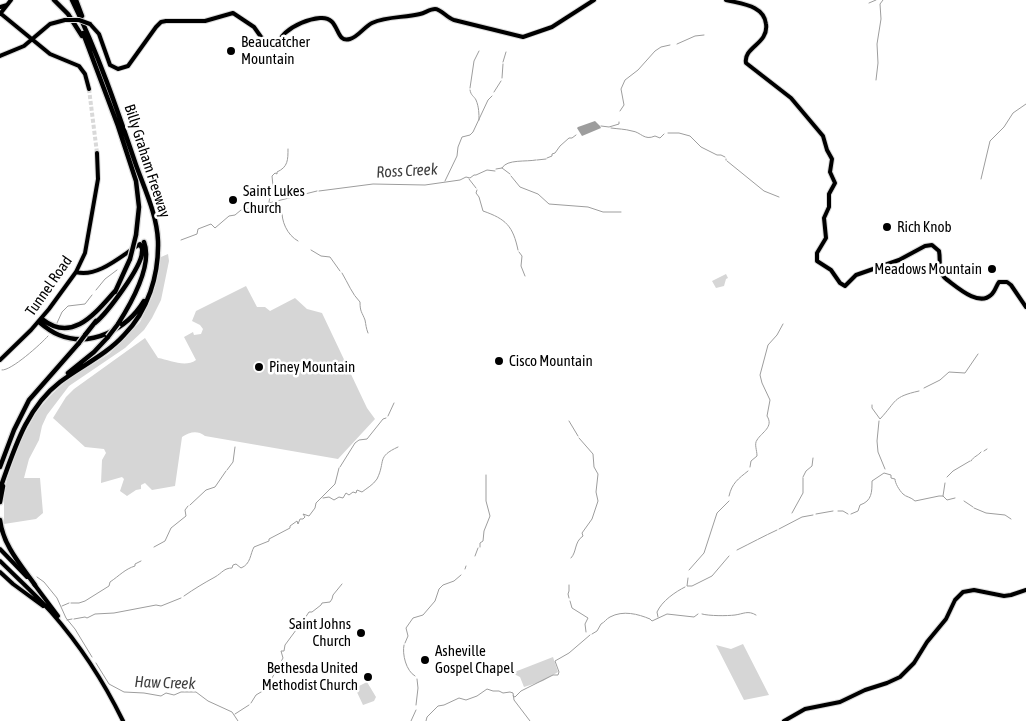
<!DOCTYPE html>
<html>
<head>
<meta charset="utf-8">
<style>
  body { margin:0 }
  canvas { display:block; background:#fff }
</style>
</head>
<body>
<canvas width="1026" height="721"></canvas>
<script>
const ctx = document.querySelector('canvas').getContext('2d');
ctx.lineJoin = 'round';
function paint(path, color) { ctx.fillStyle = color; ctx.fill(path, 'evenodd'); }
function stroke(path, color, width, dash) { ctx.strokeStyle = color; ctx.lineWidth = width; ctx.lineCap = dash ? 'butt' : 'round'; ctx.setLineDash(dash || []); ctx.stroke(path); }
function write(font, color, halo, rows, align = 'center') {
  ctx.font = font + ' "Asap Condensed",sans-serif'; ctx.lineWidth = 5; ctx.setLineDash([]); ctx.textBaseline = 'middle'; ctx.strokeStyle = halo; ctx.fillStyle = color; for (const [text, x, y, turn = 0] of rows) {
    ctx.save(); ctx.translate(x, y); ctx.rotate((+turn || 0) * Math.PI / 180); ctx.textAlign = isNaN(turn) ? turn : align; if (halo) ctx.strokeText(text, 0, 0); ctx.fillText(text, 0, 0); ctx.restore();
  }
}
const green = new Path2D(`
  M168 254 169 261 161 300 152 318 144 330 125 348 69 386 47 415 42 426 39 440 29 459 24 478H40L43 513 36 519 4 524V494L7 479 20 442 37 411 51 395 67 380 109 354 140 322 152 297 161 257Z
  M726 274 728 278 726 279 724 286 716 288 712 281Z
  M246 286 257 307H265L270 311 295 298 307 309 322 313 367 408 375 419 338 459 205 436C197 430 190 432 182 437L175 486 152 490 145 483 141 485V489L136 490 127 496 120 491 124 479 122 477 101 483 102 460 106 453 104 449 85 447 53 418 66 397 74 389 145 338 158 358C170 360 185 368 196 360L184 337 193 332 194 335 201 334 203 329 200 325 192 321 196 311Z
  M743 644 769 695 744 700 716 645 731 649Z
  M553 657 558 672 543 681 524 687 520 677 512 673Z
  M367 682 376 697 374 701 363 705 355 688Z`);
const water = new Path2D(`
  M595 121 600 126 601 128 582 136 577 128 578 127Z`);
const stream = new Path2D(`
  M869 3 876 0
  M677 44 695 36 704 35
  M503 62 506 52
  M502 78 503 64
  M876 80 878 63 877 44 881 19 880 4 883 0
  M470 88 474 61 479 51
  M470 90C471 96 474 96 476 100 479 107 479 114 479 120
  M494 92 501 81
  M620 111 624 105 621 89 625 80 638 70 655 51 661 47 670 45
  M601 126 609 127 619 124V122
  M611 128C618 129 625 129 632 131 641 132 644 141 655 136L660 138 664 134
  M668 133H679L690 136 701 147 717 155H721L725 157
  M547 158 552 156V154L555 153 560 146 569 138H572L576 135
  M726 159V160
  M537 160 546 159
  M727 161 764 191 779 197
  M502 168 510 174
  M496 169 502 168C507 159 526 162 536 160
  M511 176 520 187 538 194 549 204 588 207 603 212H621
  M469 179 476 188
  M981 179 990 141 1004 127 1013 113 1026 104
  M445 181 457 156 458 147 462 137 470 135 473 132 488 100 492 96
  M271 190 273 186 272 176 275 173 277 174V172C288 167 288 160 288 149
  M477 190 476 193 479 197 483 211C506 219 513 226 518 250
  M319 191 373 184 425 185 460 180 466 177 470 178 474 175H476L487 170 495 171
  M278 201 281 207
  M269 202 271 191
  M282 209C281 221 287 235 298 241
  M181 240 197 234 198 229 211 224 215 228 229 216 235 215 241 210 317 191
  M311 250 321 256 330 257 340 271
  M519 252 522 256 521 266 525 276
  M342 273C348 283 352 294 360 302 360 312 362 312 365 320 366 325 366 328 368 333
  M96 290 105 279 117 270
  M57 323 62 312 68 306 85 304 92 295
  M2 370C11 371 41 344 48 336
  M924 388 940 380 949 372 965 373 978 354
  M872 405V408L880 419C897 401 892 397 919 391
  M388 416 394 403
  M569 421 578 436
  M879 421 877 441 878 452 885 469
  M984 451 987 449
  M971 461C974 456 978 456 981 452
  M340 467 355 443 359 440 367 439 383 419 386 418
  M750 467 751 461 757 456C757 450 754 444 757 440 762 432 774 427 767 416L770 400 762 383 760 375 768 345 777 335 783 324
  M227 470 233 462 235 447
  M803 477 806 471 812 466 813 458
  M947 477 953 471 970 461
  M729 496C732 483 738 479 748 471
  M943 496 945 483
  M323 498 329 497 334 500 339 497 343 498 346 493 349 495 353 492 356 493 357 490 362 492C367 488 373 485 377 479 386 461 376 457 398 447
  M964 501 973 507
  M190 505 206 490 215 487 226 471
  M974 508 986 513 1005 515 1011 519
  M838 511H843L848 514
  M792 513 803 493V478
  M816 514 833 511
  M851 514 858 511 860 505C872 501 872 492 872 481L884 473 891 475V478L895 479C895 483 899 490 903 494 906 497 911 497 915 501L939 496H943L947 500 955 498
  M779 529 802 517 813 515
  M154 547 165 541 171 528 186 516 185 510 188 506
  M480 547V543L483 541 484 531 490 516 486 501V475
  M737 550C751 543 764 536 777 530
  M475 556 478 548
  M571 558C577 552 574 542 583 536L582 533 592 519 598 501 596 492 598 474 594 467 593 454 579 438
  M465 569 466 566
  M689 570 704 553 717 513 729 501
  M37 577 44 582 57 598 66 618 75 629 92 657
  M688 578 687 586H692L712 576 729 556
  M569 585V591L568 594 569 598
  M184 596C194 589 204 583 215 577 222 573 224 568 232 568L233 565 236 564 241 568C251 564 250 554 254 547L269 541V539L290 528V526L297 521 298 524 300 519H303L305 517 303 514 309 516 315 508 316 503 335 484 339 468
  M570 601 572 608 588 618 585 624 586 632
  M71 603H79L85 601 109 586 110 582C119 576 125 569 135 566V564L141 561
  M62 606 69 603
  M702 614C709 616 727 616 735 615 743 614 748 610 756 615
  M658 617 657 612C662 601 675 592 685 587
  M74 619 85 617 87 618 95 614 114 613 156 605 161 606 181 598
  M67 620 72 619
  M303 621 309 612H312L321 605 322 603 330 602 332 599 333 595 342 584
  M592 634 597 631 601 624C605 622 606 619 610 617 623 610 638 614 650 619L652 621 667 614 694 617 698 614
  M405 643 408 636 406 628 413 618 423 615 435 601 439 589 443 585 454 581 461 575
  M404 645C402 654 406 671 415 676
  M96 663 109 684 124 692 144 693 161 696 166 693 174 695 181 692H196L208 701 232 712 238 721
  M513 696 515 697 521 691 553 675H558L559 672 555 661 569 653 590 635
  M251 703 256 695 266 689 283 658 281 651H284L285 645 299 626
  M416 705 418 688 417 679
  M235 714 249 705
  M411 721 416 710
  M426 721 427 717 438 706 444 705 459 698 466 700 477 696 487 689 493 691H499L503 693 510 692 513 693 514 700 530 721`);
const majorTunnel = new Path2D(`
  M89 89 97 153`);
const major = new Path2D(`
  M726 0C741 4 764 5 766 24 769 44 743 47 746 63L791 98 823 136 827 150 832 159 830 172 835 183 829 194V207L824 218 826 238 817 253V261L831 270 840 283 845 286 856 275 899 260 925 246 932 245 939 251C941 261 937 272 946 279 956 286 978 307 991 295 995 292 996 286 999 282H1007L1011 285 1026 307
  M0 7 7 5
  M0 13 50 54 79 66 85 74 89 89
  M0 14 11 0
  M90 24 99 34 110 65 118 69 128 66 156 27 161 22 166 21H205L233 13 254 27 266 44 273 47C281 44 279 38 285 33 294 25 308 19 320 18 341 16 334 44 350 39 358 37 364 27 372 23 387 16 404 18 420 14 425 13 430 9 435 9 441 9 447 18 454 20L523 37 552 27 594 0
  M0 56 24 46 50 24 65 20
  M76 272C98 278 122 255 140 244
  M0 360 31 330 49 309 76 272 85 253 98 179 97 153
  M0 549 27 577
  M0 561C17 578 35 594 51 612 80 645 104 682 123 721
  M0 572 13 584 43 606
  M34 584 58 616
  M784 721 805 709 840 702 865 690 887 683 900 677 914 663 927 642 946 619 955 600 963 592 974 590 1004 596 1011 595 1026 590`);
const highway = new Path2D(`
  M54 0 68 14 82 36
  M76 0 82 16
  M83 33 118 126 136 181 139 207 136 235
  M115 292 130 259
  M42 319C73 344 96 312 116 290
  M39 322C45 327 51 332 59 335 91 348 127 329 144 301
  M95 323C107 313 142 267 142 252 143 248 142 248 140 245
  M118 324C130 305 153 265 144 242
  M85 335 96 321
  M68 373 94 352 108 337
  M0 467 14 430 29 400 79 343
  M0 489C14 450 26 408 60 382 81 366 106 355 124 335 148 311 159 275 158 241 157 215 145 190 136 165 117 109 98 53 72 0
  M0 502 3 486
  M0 520C3 545 20 564 35 585`);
const majorBridge = new Path2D(`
  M65 20H79L90 24`);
const highwayBridge = new Path2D(`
  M130 259 136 235
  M108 337 118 324
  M79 343 85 335`);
const markers = [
  [231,51,5,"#000"],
  [233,200,5,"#000"],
  [887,227,5,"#000"],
  [992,269,5,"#000"],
  [499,361,5,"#000"],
  [259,367,5,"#000"],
  [361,633,5,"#000"],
  [425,660,5,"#000"],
  [368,677,5,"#000"]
];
const poiNames = [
  ["Beaucatcher",241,42],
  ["Mountain",241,59],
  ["Saint Lukes",243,191],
  ["Church",243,208],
  ["Rich Knob",897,227],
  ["Meadows Mountain",982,269,"right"],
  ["Cisco Mountain",509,361],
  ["Piney Mountain",269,367],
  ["Saint Johns",351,624,"right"],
  ["Church",351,641,"right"],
  ["Asheville",435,651],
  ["Gospel Chapel",435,668],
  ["Bethesda United",358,668,"right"],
  ["Methodist Church",358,685,"right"]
];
const streetNames = [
  ["Billy Graham Freeway",147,161,72],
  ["Tunnel Road",49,286,-55]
];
const waterNames = [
  ["Ross Creek",407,171,-3],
  ["Haw Creek",165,683,2]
];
paint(green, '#d6d6d6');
paint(water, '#9d9d9d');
stroke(stream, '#9d9d9d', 1);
stroke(majorTunnel, '#d9d9d9', 4, [4, 2]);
stroke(major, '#dbdbdb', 6);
stroke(highway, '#dbdbdb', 7);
stroke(major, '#000', 4);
stroke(highway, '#000', 4.5);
stroke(majorBridge, '#dbdbdb', 6, []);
stroke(highwayBridge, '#dbdbdb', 7, []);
stroke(majorBridge, '#000', 4);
stroke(highwayBridge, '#000', 4.5);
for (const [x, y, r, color] of markers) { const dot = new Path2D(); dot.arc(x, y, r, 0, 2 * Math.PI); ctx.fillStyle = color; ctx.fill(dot); stroke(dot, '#fff', 2); }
write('15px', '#000', '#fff', poiNames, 'left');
write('15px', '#000', '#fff', streetNames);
write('italic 16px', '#3e3e3e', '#fff', waterNames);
</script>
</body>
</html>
